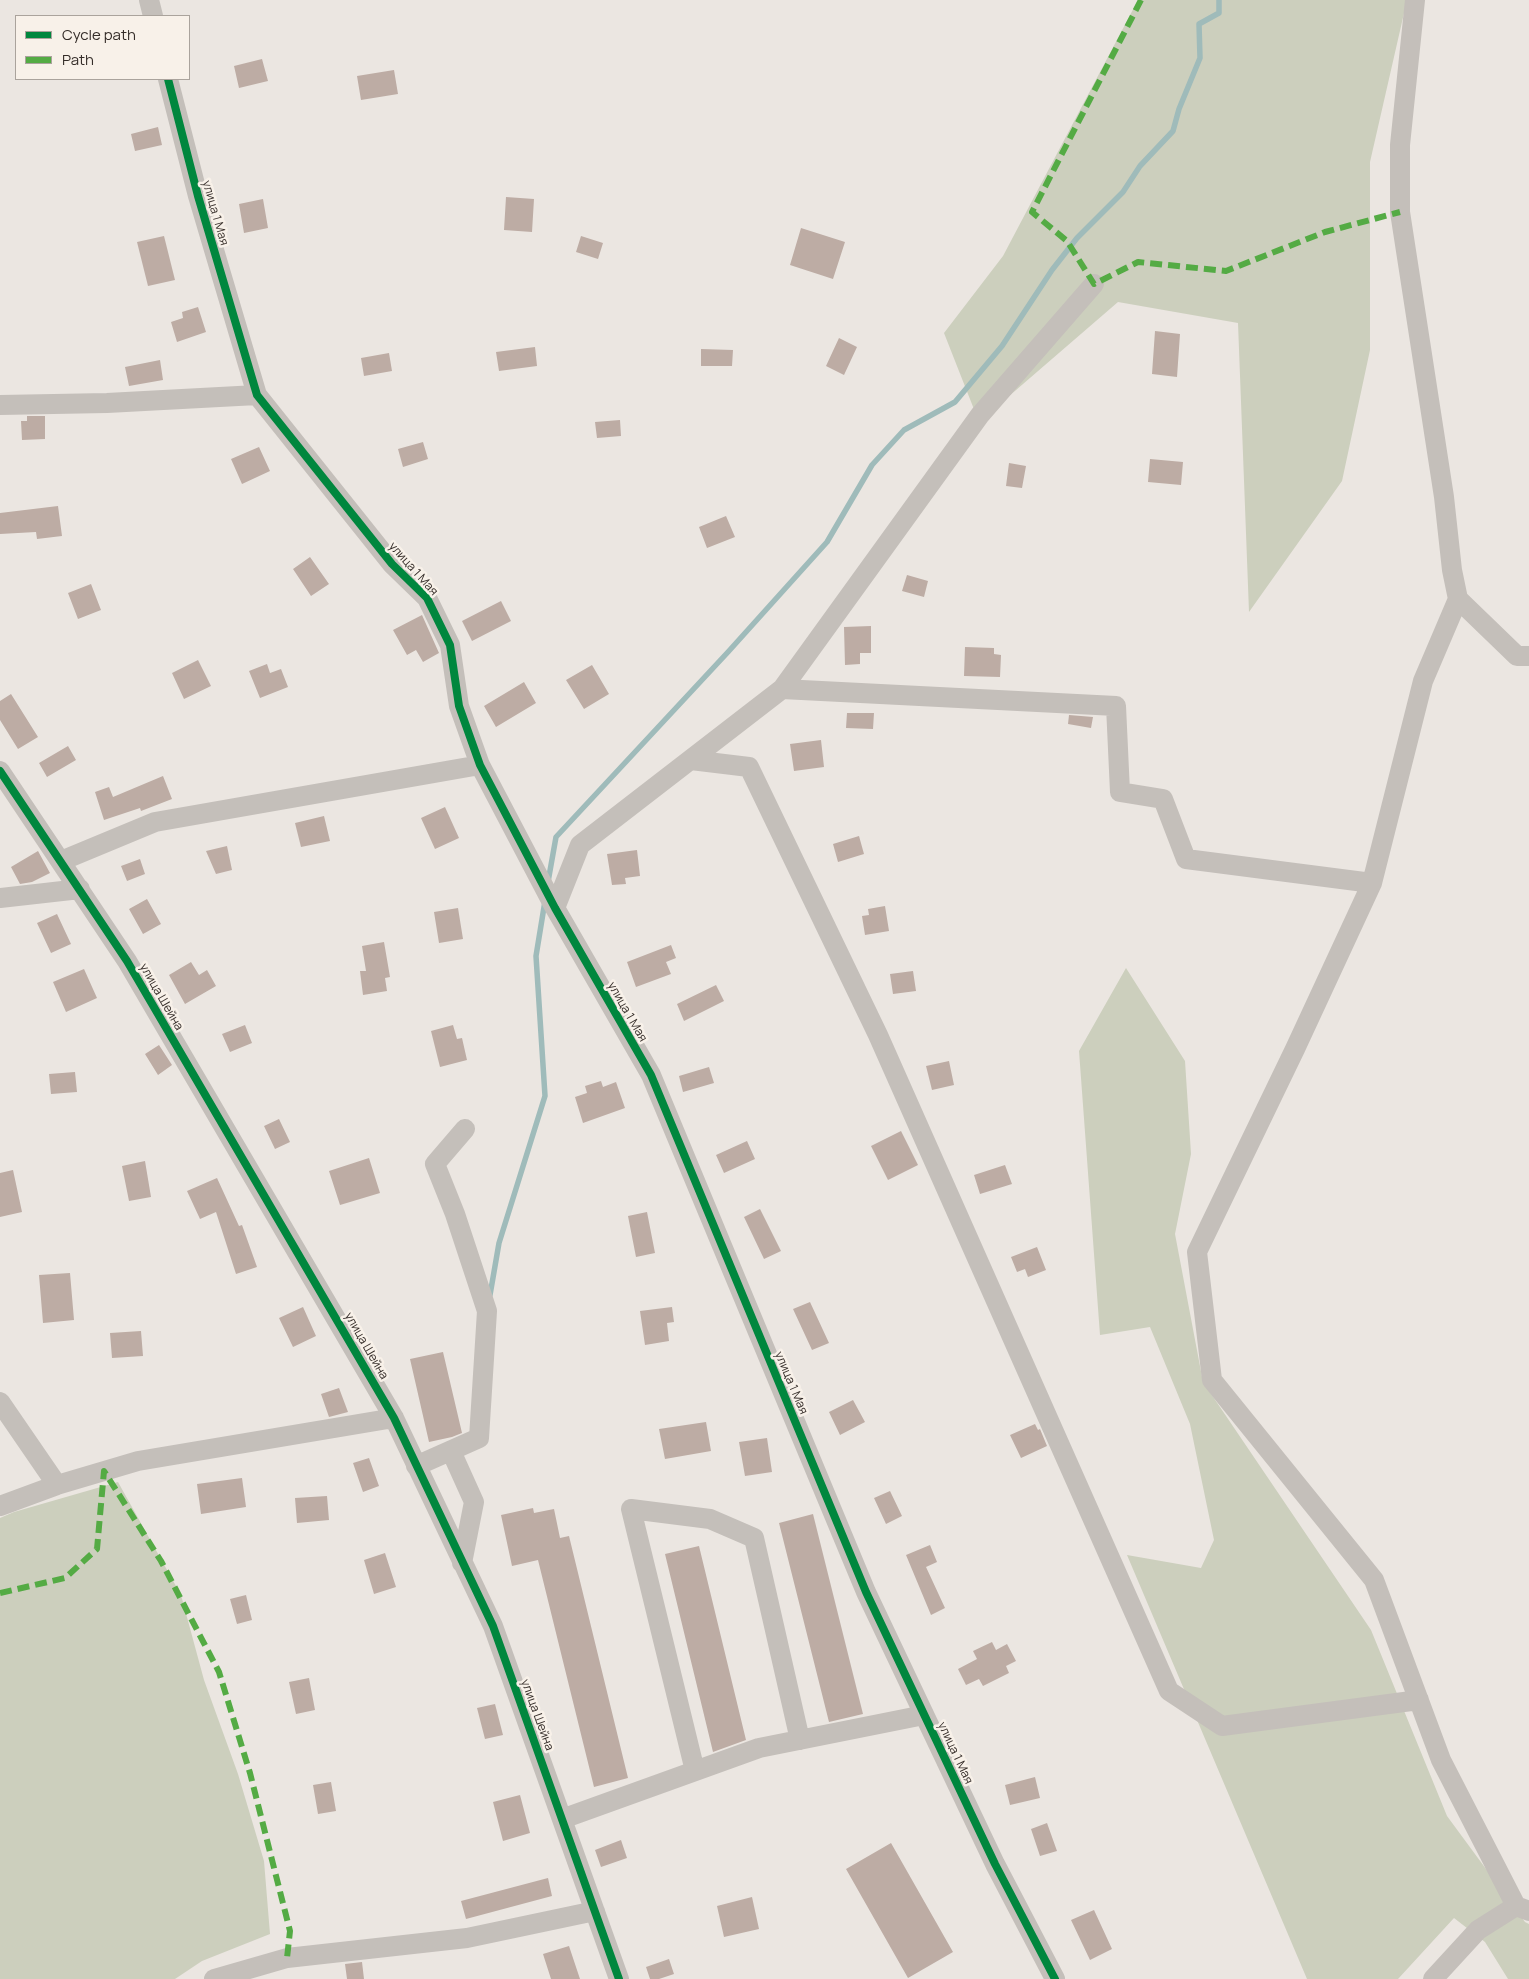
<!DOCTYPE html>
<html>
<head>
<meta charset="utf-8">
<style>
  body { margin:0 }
  #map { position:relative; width:1529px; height:1979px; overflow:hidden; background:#ebe6e1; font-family:Manrope,sans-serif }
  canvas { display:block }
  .legend { position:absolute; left:15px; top:15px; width:175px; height:65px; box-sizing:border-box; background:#f8f1e9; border:1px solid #aaa39c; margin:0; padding:6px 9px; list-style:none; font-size:15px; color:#352d29 }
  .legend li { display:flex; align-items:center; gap:10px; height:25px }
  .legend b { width:25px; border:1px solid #aaa39c }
</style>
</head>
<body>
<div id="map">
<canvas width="1529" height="1979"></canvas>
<ul class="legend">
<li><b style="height:6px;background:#00873e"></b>Cycle path</li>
<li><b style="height:6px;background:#54ab44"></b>Path</li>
</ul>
</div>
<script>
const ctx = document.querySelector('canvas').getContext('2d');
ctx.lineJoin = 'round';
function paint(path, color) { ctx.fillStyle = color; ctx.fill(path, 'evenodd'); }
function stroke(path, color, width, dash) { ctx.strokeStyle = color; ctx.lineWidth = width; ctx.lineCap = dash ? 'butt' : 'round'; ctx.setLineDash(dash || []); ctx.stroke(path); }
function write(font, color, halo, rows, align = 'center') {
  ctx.font = font + ' Manrope,sans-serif'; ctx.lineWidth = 5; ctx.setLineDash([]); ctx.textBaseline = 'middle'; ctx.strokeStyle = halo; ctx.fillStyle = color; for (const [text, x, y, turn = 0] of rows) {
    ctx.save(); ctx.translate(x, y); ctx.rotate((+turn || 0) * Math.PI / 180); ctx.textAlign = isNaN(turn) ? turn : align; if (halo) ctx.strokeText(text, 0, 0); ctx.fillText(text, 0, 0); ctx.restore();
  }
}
const green = new Path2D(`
  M1138 0H1407L1370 162V350L1342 481 1249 612 1238 323 1118 302 979 422 944 333 1003 256Z
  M1126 968 1185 1061 1191 1154 1175 1234 1203 1382 1371 1630 1447 1816 1525 1922 1529 1924V1979H1508L1485 1942 1454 1918 1398 1979H1307L1127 1555 1201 1568 1214 1540 1190 1424 1150 1327 1100 1335 1079 1051Z
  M118 1482 181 1595 204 1680 238 1774 264 1861 270 1934 202 1961 175 1979H0V1518L14 1512Z`);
const stream = new Path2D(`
  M548 882 556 837 728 652 827 542 872 465 904 430 955 402 1002 346 1052 270 1077 238 1123 192 1140 166 1173 131 1179 109 1200 58 1199 24 1219 13V0
  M490 1295 499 1243 545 1096 536 956 545 901`);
const building = new Path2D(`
  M262 59 268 81 239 88 234 66Z
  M394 70 398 94 361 100 357 76Z
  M158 127 162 145 135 151 131 134Z
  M506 197 534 199 532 232 504 230Z
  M263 199 268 228 244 233 239 204Z
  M801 228 845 242 833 279 790 265Z
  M164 236 175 280 148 286 137 242Z
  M581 236 603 243 598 259 576 252Z
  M198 307 206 332 177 342 171 322 183 318 182 312Z
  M1155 331 1180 334 1177 377 1152 374Z
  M839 338 857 347 844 375 826 366Z
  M535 347 537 366 499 371 496 352Z
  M701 349 733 350 732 366H701Z
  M389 353 392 371 364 376 361 358Z
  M160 360 163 380 129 386 125 367Z
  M27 416H45V439L22 440 21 421H27Z
  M620 420 621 436 597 438 595 422Z
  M423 442 428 459 403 467 398 449Z
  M259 447 270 471 242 484 231 459Z
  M1150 459 1183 462 1181 485 1148 482Z
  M1009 463 1026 466 1022 488 1006 486Z
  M58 506 62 536 37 539 36 532 0 534V513Z
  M726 516 735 537 707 548 699 527Z
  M310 557 329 584 311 596 293 569Z
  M907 575 928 581 924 597 902 591Z
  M91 584 101 610 78 619 68 593Z
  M501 601 511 621 472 641 462 621Z
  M422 615 439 653 423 662 416 650 407 655 393 630Z
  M871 626V653H860V664L845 665 844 627Z
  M965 647 994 648V654L1001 655 1000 677 964 676Z
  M198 660 211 686 184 699 172 673Z
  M267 664 270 673 281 669 288 687 260 698 249 671Z
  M592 665 609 694 584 709 566 680Z
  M524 682 536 703 496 727 484 706Z
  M11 694 38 737 18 749 0 720V701Z
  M847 713H874L873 729 846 728Z
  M1069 715 1093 717 1091 728 1068 724Z
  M821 740 824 767 794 771 790 744Z
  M68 746 76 760 47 777 39 763Z
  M163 776 172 799 141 811 140 808 104 820 95 792 109 787 113 797Z
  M445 807 459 838 435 849 421 818Z
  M324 816 330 841 301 847 295 823Z
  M859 836 864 854 838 862 833 844Z
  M227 846 232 870 216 874 206 851Z
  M637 850 640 876 625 878 626 884 612 885 607 854Z
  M38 851 50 873 32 882 20 884 11 867Z
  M140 859 145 874 127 881 121 866Z
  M147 899 161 924 143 934 129 909Z
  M885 906 889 931 865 935 862 916 869 915 868 909Z
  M458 908 463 939 439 943 434 912Z
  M57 914 71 944 51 953 37 923Z
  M384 942 390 977 385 978 387 991 363 995 360 971H366L362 946Z
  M671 945 676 958 666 962 671 974 636 987 627 962Z
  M191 962 199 975 207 970 216 986 185 1004 169 975Z
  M84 969 97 998 66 1012 53 982Z
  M913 971 916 991 893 994 890 974Z
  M716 985 724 1001 684 1021 677 1004Z
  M245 1025 252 1043 230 1052 222 1034Z
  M453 1025 457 1039 462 1038 467 1060 440 1067 431 1031Z
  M159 1045 172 1065 158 1075 145 1054Z
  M949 1061 954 1085 932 1090 926 1066Z
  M709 1067 714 1083 683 1092 679 1076Z
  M75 1072 77 1092 51 1094 49 1074Z
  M601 1081 603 1087 616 1082 625 1108 583 1123 575 1097 587 1093 585 1086Z
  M279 1119 290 1142 275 1149 264 1126Z
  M901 1131 918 1165 888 1180 871 1146Z
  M747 1141 755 1159 724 1173 716 1155Z
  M369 1158 380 1193 340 1205 329 1171Z
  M145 1161 151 1197 129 1201 122 1166Z
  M1005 1165 1012 1184 980 1194 974 1175Z
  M13 1170 22 1212 0 1217V1173Z
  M217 1178 239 1226 242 1225 257 1267 236 1274 216 1212 200 1219 187 1191Z
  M760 1209 781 1251 764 1259 744 1217Z
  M647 1212 655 1253 636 1257 628 1216Z
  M1037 1247 1046 1270 1028 1277 1025 1269 1017 1272 1011 1257Z
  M70 1273 74 1320 43 1323 39 1275Z
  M810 1302 829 1343 812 1350 793 1309Z
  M303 1307 316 1336 293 1347 279 1318Z
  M672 1307 674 1322 667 1323 669 1341 645 1345 640 1311Z
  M141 1331 143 1356 112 1358 110 1333Z
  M443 1352 462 1433 452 1437 429 1442 410 1359Z
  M339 1388 348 1412 329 1417 321 1394Z
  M853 1400 865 1422 840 1435 829 1412Z
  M706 1422 711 1451 665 1459 659 1429Z
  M1035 1424 1038 1430 1040 1429 1047 1446 1021 1458 1010 1435Z
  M767 1438 772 1472 745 1476 739 1442Z
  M369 1458 379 1486 363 1492 353 1463Z
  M242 1478 246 1507 201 1514 197 1484Z
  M890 1491 902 1516 886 1524 874 1498Z
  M327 1496 329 1520 297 1523 295 1498Z
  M533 1508 534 1513 554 1509 560 1538 569 1536 628 1778 594 1787 538 1560 512 1566 501 1515Z
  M813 1514 863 1714 829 1722 779 1523Z
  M930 1545 937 1562 926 1567 945 1608 931 1615 906 1555Z
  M699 1546 746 1740 713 1752 665 1554Z
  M385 1553 396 1587 374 1594 364 1560Z
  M246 1595 252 1620 237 1624 230 1599Z
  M992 1642 996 1650 1007 1644 1016 1661 1006 1666 1009 1673 983 1686 979 1679 966 1685 958 1669 977 1659 973 1651Z
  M309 1678 315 1710 296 1714 289 1682Z
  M495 1704 503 1735 485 1739 477 1708Z
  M1035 1777 1040 1798 1010 1805 1005 1785Z
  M331 1782 336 1811 318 1814 313 1785Z
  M520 1795 530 1833 503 1841 493 1802Z
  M1047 1823 1057 1851 1040 1856 1031 1829Z
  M621 1840 627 1858 601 1867 595 1850Z
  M891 1843 953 1952 908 1978 846 1869Z
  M548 1878 552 1896 466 1919 461 1901Z
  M752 1897 759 1929 724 1937 717 1906Z
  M1094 1910 1112 1949 1090 1960 1071 1920Z
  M569 1946 580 1979H551L543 1954Z
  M669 1959 674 1974 659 1979H650L646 1967Z
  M362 1962 364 1979H347L345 1964Z`);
const minor = new Path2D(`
  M149 0 153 16
  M1415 0 1400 145V212L1444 497 1452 570 1458 599 1423 681 1372 883 1295 1049 1197 1252 1212 1380 1374 1580 1441 1760 1516 1906 1529 1911
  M168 79 198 196 257 395 392 564 427 598 450 645 459 706 480 765 555 908 651 1075 866 1592 995 1864 1055 1979
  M0 405 107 403 257 395
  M1458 599 1517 656H1529
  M782 689 1116 706 1120 792 1163 799 1186 859 1372 883
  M691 760 749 767 878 1035 1169 1691 1222 1726 1419 1700
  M0 771 127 961 394 1418 493 1626 619 1979
  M61 861 155 822 480 765
  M0 898 80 889
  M555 908 580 845 782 689 980 415 1094 284
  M0 1402 57 1485
  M451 1451 474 1502 462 1563
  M416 1466 479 1438 487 1311 455 1214 435 1164 465 1129
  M0 1506 57 1485 138 1461 394 1418
  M695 1771 631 1509 710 1519 754 1538 800 1740
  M562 1819 759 1748 924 1715
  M214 1979 287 1958 467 1938 595 1911
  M1433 1979 1478 1930 1516 1906`);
const quiet = new Path2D(`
  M1141 0 1032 212 1067 241 1094 284 1138 262 1226 271 1325 232 1400 212
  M0 1593 65 1578 97 1549 104 1471 161 1561 219 1672 250 1773 290 1931 287 1958`);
const cycleway = new Path2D(`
  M168 79 198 196 257 395 392 564 427 598 450 645 459 706 480 765 555 908 651 1075 866 1592 995 1864 1055 1979
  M0 771 127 961 394 1418 493 1626 619 1979`);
const streetNames = [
  ["улица 1 Мая",215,213,74],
  ["улица 1 Мая",413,569,48],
  ["улица Шейна",161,997,60],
  ["улица 1 Мая",627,1012,60],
  ["улица Шейна",366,1346,60],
  ["улица 1 Мая",791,1383,67],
  ["улица Шейна",537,1715,70],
  ["улица 1 Мая",955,1753,65]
];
paint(green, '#cccfbd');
stroke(stream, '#9fbbba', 5.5);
paint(building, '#bdaca4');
stroke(minor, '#c4bfba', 20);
stroke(quiet, '#54ab44', 6, [12, 6]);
stroke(cycleway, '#00873e', 8);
write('12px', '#352d29', '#f8f1e9', streetNames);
</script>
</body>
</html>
